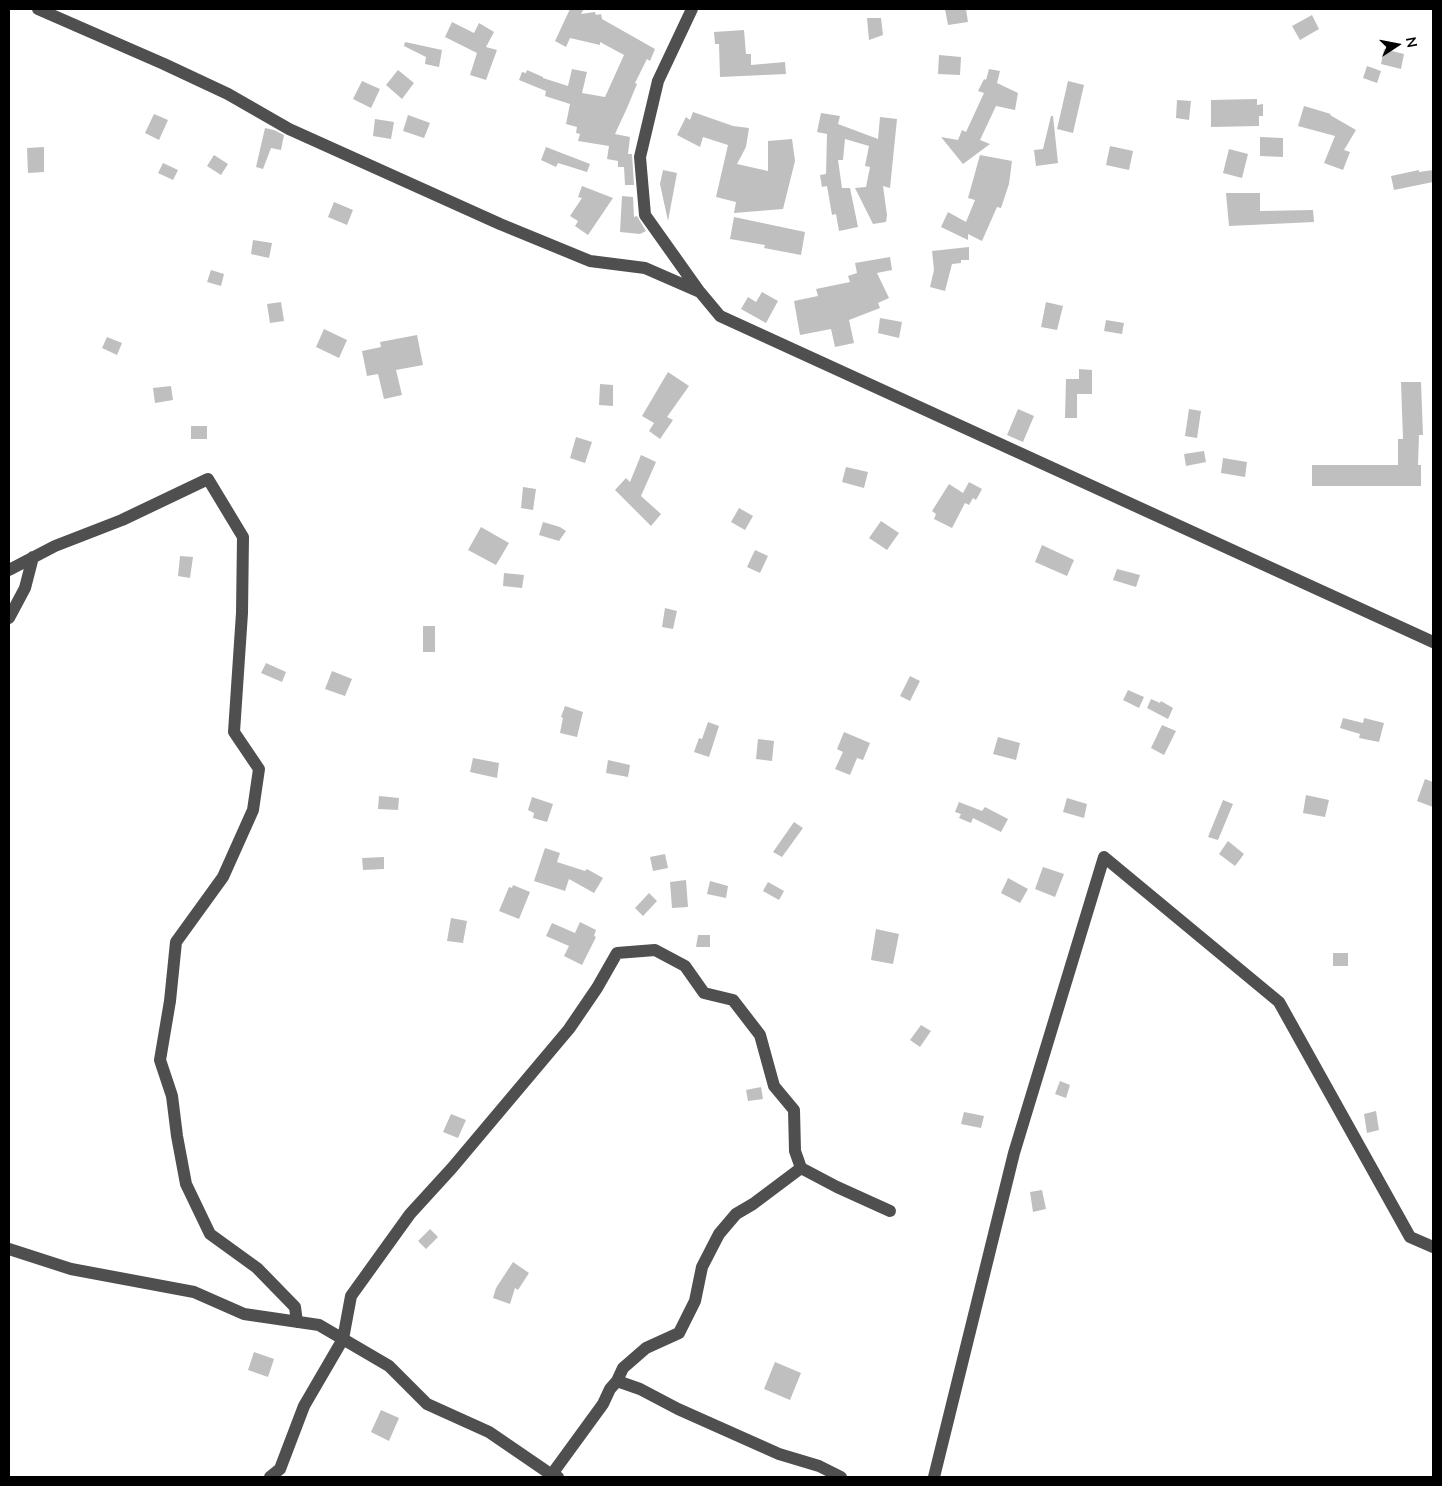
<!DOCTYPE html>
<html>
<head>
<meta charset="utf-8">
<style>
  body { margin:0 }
  #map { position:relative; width:1442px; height:1486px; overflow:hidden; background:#fff; font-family:Mulish,sans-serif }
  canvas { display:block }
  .frame { position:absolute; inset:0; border:10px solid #000; pointer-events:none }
  .north { position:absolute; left:1372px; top:20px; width:50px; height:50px; -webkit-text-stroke:4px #fff; paint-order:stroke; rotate:79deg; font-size:14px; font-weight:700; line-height:20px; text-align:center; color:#000 }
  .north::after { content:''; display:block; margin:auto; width:18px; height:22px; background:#000; clip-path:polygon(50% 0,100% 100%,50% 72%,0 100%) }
</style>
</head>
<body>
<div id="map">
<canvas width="1442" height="1486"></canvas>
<div class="frame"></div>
<div class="north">N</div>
</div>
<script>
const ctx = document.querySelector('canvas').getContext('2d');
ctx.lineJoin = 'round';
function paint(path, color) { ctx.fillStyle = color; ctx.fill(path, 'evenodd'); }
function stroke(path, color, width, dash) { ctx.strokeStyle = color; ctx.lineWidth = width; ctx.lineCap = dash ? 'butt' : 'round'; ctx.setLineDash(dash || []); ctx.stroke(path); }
const building = new Path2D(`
  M570 9H584L581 14 595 12 596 15 601 14 602 19 655 49 650 61 647 59 635 83 637 84 627 108 615 134 630 137 628 154H632L634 185H625L624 167H618V161L607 159 609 146 578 141 580 134 576 133 577 127 566 124 570 104 545 96 546 91 519 80 522 72 526 73 527 70 543 77V78L568 86 572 69 587 72 582 93 605 97 624 55 600 42V45L570 38 566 47 555 41Z
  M945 9H966L968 22 948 25Z
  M1312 15 1319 29 1300 40 1292 26Z
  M867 18H881L883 35 869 40Z
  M452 22 474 33 479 23 494 32 486 47 497 50 486 80 470 75 477 53 445 37Z
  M744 30 746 54H751V65L785 62 786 74 720 77 719 44H715L714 32Z
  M405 42 442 50 439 67 425 64 426 57 404 46Z
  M1384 49 1404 54 1401 69 1381 64Z
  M939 55 961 57 960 75 938 74Z
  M1367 66 1381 71 1377 83 1363 78Z
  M989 69 1000 71 997 83 1018 93 1015 110 996 106 980 140 990 144 963 164 941 137 958 140 962 130 966 132 984 93 978 91 984 79 986 80Z
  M398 70 414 83 402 99 386 85Z
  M362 81 380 89 371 108 353 99Z
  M1068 81 1084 85 1073 133 1057 129Z
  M1257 99V105L1263 104V116H1259V126L1211 127V100Z
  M1177 100 1191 101 1189 120 1176 118Z
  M1304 106 1331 114 1330 115 1356 130 1344 150 1350 152 1343 170 1324 163 1335 136 1298 126Z
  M693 112 733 126 749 128 746 147 737 164 768 171V141L792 139 795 161 783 209 734 213 736 202 716 197 728 145 703 137 700 147 677 135 686 117 690 120Z
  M821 113 840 116 838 124 878 139 880 117 897 119 890 188 883 186 887 215 886 222 873 224 855 188 866 187 870 167 865 166 869 146 845 139 843 160H838L842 188H850L858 227 839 231 836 214 832 215 827 186 822 187 820 175 826 174 827 134 817 132Z
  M154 114 168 120 159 140 145 133Z
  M408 115 430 123 424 138 403 131Z
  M1051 116H1053L1058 163 1036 166 1034 150 1043 149Z
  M375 119 394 122 391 139 373 136Z
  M265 128 274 130 284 135 281 150 271 148 263 169 256 167Z
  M1260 137 1283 138V157L1260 156Z
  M1110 146 1133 151 1129 170 1106 165Z
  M44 147V172L28 173 27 148Z
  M546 147 590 164 587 172 558 163 556 167 541 160Z
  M1229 149 1248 154 1242 178 1223 173Z
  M214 155 228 164 221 175 207 166Z
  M980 155 1012 161 1009 184 1001 208 997 207 982 241 968 234V240L941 227 948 212 966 222 975 200 968 198Z
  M163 163 178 170 173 180 158 173Z
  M663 170 677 173 668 221 660 184Z
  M1419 170V172L1433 170V182L1394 190 1391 176Z
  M582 186 613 198 588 235 575 226 578 221 570 216 582 198 578 197Z
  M1226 193H1260V211L1313 210 1314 222 1229 226Z
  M622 196 633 197 634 217 637 216 646 231 640 234 620 232Z
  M334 202 353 210 347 225 328 217Z
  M734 217 805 232 801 255 764 248 765 245 730 239Z
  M253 240 272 243 269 258 251 254Z
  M969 247V260H961V263L952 264 945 291 930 287 934 270 932 251Z
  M890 257 892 270 877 273 889 298 878 303 880 308 849 320 854 343 835 347 831 329 800 335 794 301 818 296 816 289 850 282 848 276 857 273 855 263Z
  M211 270 224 274 221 286 207 282Z
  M762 292 778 301 766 323 741 309 748 297 756 302Z
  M281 302 284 321 270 323 267 304Z
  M1046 302 1063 306 1057 330 1041 327Z
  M880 318 902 322 899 338 878 333Z
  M1106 320 1124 323 1122 334 1104 331Z
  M324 329 347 340 339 358 316 347Z
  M417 335 423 365 396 370 402 395 384 399 378 374 367 376 362 351 381 347 380 342Z
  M107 337 122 343 117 355 102 348Z
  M1079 369 1092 370V394H1077V418H1065L1066 379H1079Z
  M668 372 689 386 667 417 673 420 660 439 649 431 654 423 642 416Z
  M1401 382H1421L1423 435H1419L1418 465H1421V486H1312V465H1398V439H1403Z
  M600 384 613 385V406L599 405Z
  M171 386 173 400 155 403 153 388Z
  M1018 409 1034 416 1023 442 1007 435Z
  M1189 409 1201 411 1197 438 1185 436Z
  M191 426H207V439H191Z
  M576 437 592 442 585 463 570 458Z
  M1204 451 1206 462 1186 466 1184 454Z
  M641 455 656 462 641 496 661 514 651 526 615 490 626 478 630 482Z
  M1223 458 1247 462 1245 477 1221 473Z
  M846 467 868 472 864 488 842 482Z
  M969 482 982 489 976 500 973 498 969 505 965 503 952 528 934 519 936 514 932 511 949 484 963 493Z
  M523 487 536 489 533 510 521 508Z
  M739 508 753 516 745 530 731 522Z
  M881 521 899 533 887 550 869 538Z
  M543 522 560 527 566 531 559 541 539 535Z
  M481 527 509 543 496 565 468 550Z
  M1042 545 1074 560 1067 576 1035 562Z
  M755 550 768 556 760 573 747 567Z
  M180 556 193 557 190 578 178 576Z
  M1117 569 1140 575 1136 587 1113 580Z
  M504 573 524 575 522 588 503 586Z
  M665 608 677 611 673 629 662 627Z
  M423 626H435V652H423Z
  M266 663 286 672 282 682 261 673Z
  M332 671 352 679 345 696 325 689Z
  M910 676 920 681 910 701 900 696Z
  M1128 690 1144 697 1139 708 1123 700Z
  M1151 699 1160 703 1161 701 1173 708 1168 719 1147 708Z
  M565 706 583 712 577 737 560 733 563 718 561 717Z
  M1343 718 1363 723 1364 718 1384 723 1379 742 1359 738 1360 734 1340 728Z
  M708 722 719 726 709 757 694 752 699 738 702 739Z
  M1162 725 1176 731 1164 755 1151 748Z
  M844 732 870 743 863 760 857 758 850 775 835 769 843 752 837 749Z
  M998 737 1020 743 1016 760 993 754Z
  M758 739 774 741 772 761 756 759Z
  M473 758 499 763 497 778 470 772Z
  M608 760 630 765 628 777 606 773Z
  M1425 779 1433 782V807L1417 801Z
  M1306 795 1329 800 1325 817 1303 813Z
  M379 796 399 798 398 810 378 809Z
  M532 797 553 804 547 822 533 818 534 813 528 810Z
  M1067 798 1087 804 1084 818 1063 812Z
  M1223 800 1233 804 1218 840 1208 837Z
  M959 802 982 811 985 807 1008 819 1001 832 973 818 971 823 959 818 961 814 955 812Z
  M794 822 803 828 782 857 773 852Z
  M1228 841 1244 854 1235 866 1219 854Z
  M545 848 560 853 557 862 585 871 587 869 603 878 594 893 569 879 565 891 534 881Z
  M665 854 668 868 653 871 650 857Z
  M384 857V869L363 870 362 858Z
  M1043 867 1064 874 1055 897 1035 889Z
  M1008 878 1028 889 1020 903 1001 893Z
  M686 880 688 907 672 908 670 882Z
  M710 881 728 886 726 898 707 894Z
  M768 882 784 891 779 900 763 891Z
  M513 885 530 892 519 919 499 911 509 887 512 888Z
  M649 893 657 901 643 916 635 908Z
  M451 918 467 921 463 943 447 941Z
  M580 922 596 930 594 936 596 937 582 965 564 956 569 946 546 936 552 923 575 933Z
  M876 929 899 934 893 964 871 960Z
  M698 935H710V947H696Z
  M1333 953H1348V966H1333Z
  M921 1025 931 1031 920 1047 910 1040Z
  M1060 1081 1070 1085 1066 1098 1055 1094Z
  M761 1087 763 1099 748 1101 746 1090Z
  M1376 1111 1379 1130 1367 1133 1364 1114Z
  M964 1112 984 1116 981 1128 961 1124Z
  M451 1114 466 1120 458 1138 443 1132Z
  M1042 1190 1046 1209 1033 1212 1030 1192Z
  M430 1229 438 1237 426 1249 418 1241Z
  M513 1262 529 1273 518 1290 515 1288 510 1304 493 1298 496 1288Z
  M254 1352 274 1359 268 1377 248 1370Z
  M775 1362 801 1373 790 1400 764 1389Z
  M381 1410 399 1418 389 1441 371 1432Z`);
const minor = new Path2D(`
  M38 9 164 64 228 94 289 129 500 224 590 261 645 268 700 292 720 316 1433 642
  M692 9 658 81 640 157 645 215 699 291
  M9 570 55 546 122 520 208 479 243 537 242 613 234 732 259 769 253 810 223 877 176 942 170 1001 160 1060 172 1096 177 1136 186 1184 210 1234 257 1268 295 1307 297 1322
  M9 618 25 588 33 557
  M9 1249 71 1269 194 1292 244 1314 319 1325 389 1366 427 1404 489 1432 546 1471 558 1477
  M617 1381 640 1389 678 1409 779 1454 819 1466 841 1477
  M552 1474 603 1404 610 1389 617 1381 623 1368 646 1348 679 1333 695 1301 702 1267 719 1234 736 1214 753 1204 801 1168
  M270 1477 280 1469 304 1406 343 1339 351 1296 410 1214 452 1168 569 1029 597 988 617 953 655 950 685 966 704 993 733 1000 760 1035 774 1086 794 1110 795 1151 801 1168 837 1187 890 1211
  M934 1477 1014 1153 1104 857 1279 1002 1410 1237 1433 1247`);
paint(building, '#bfbfbf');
stroke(minor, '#4f4f4f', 12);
</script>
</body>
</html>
